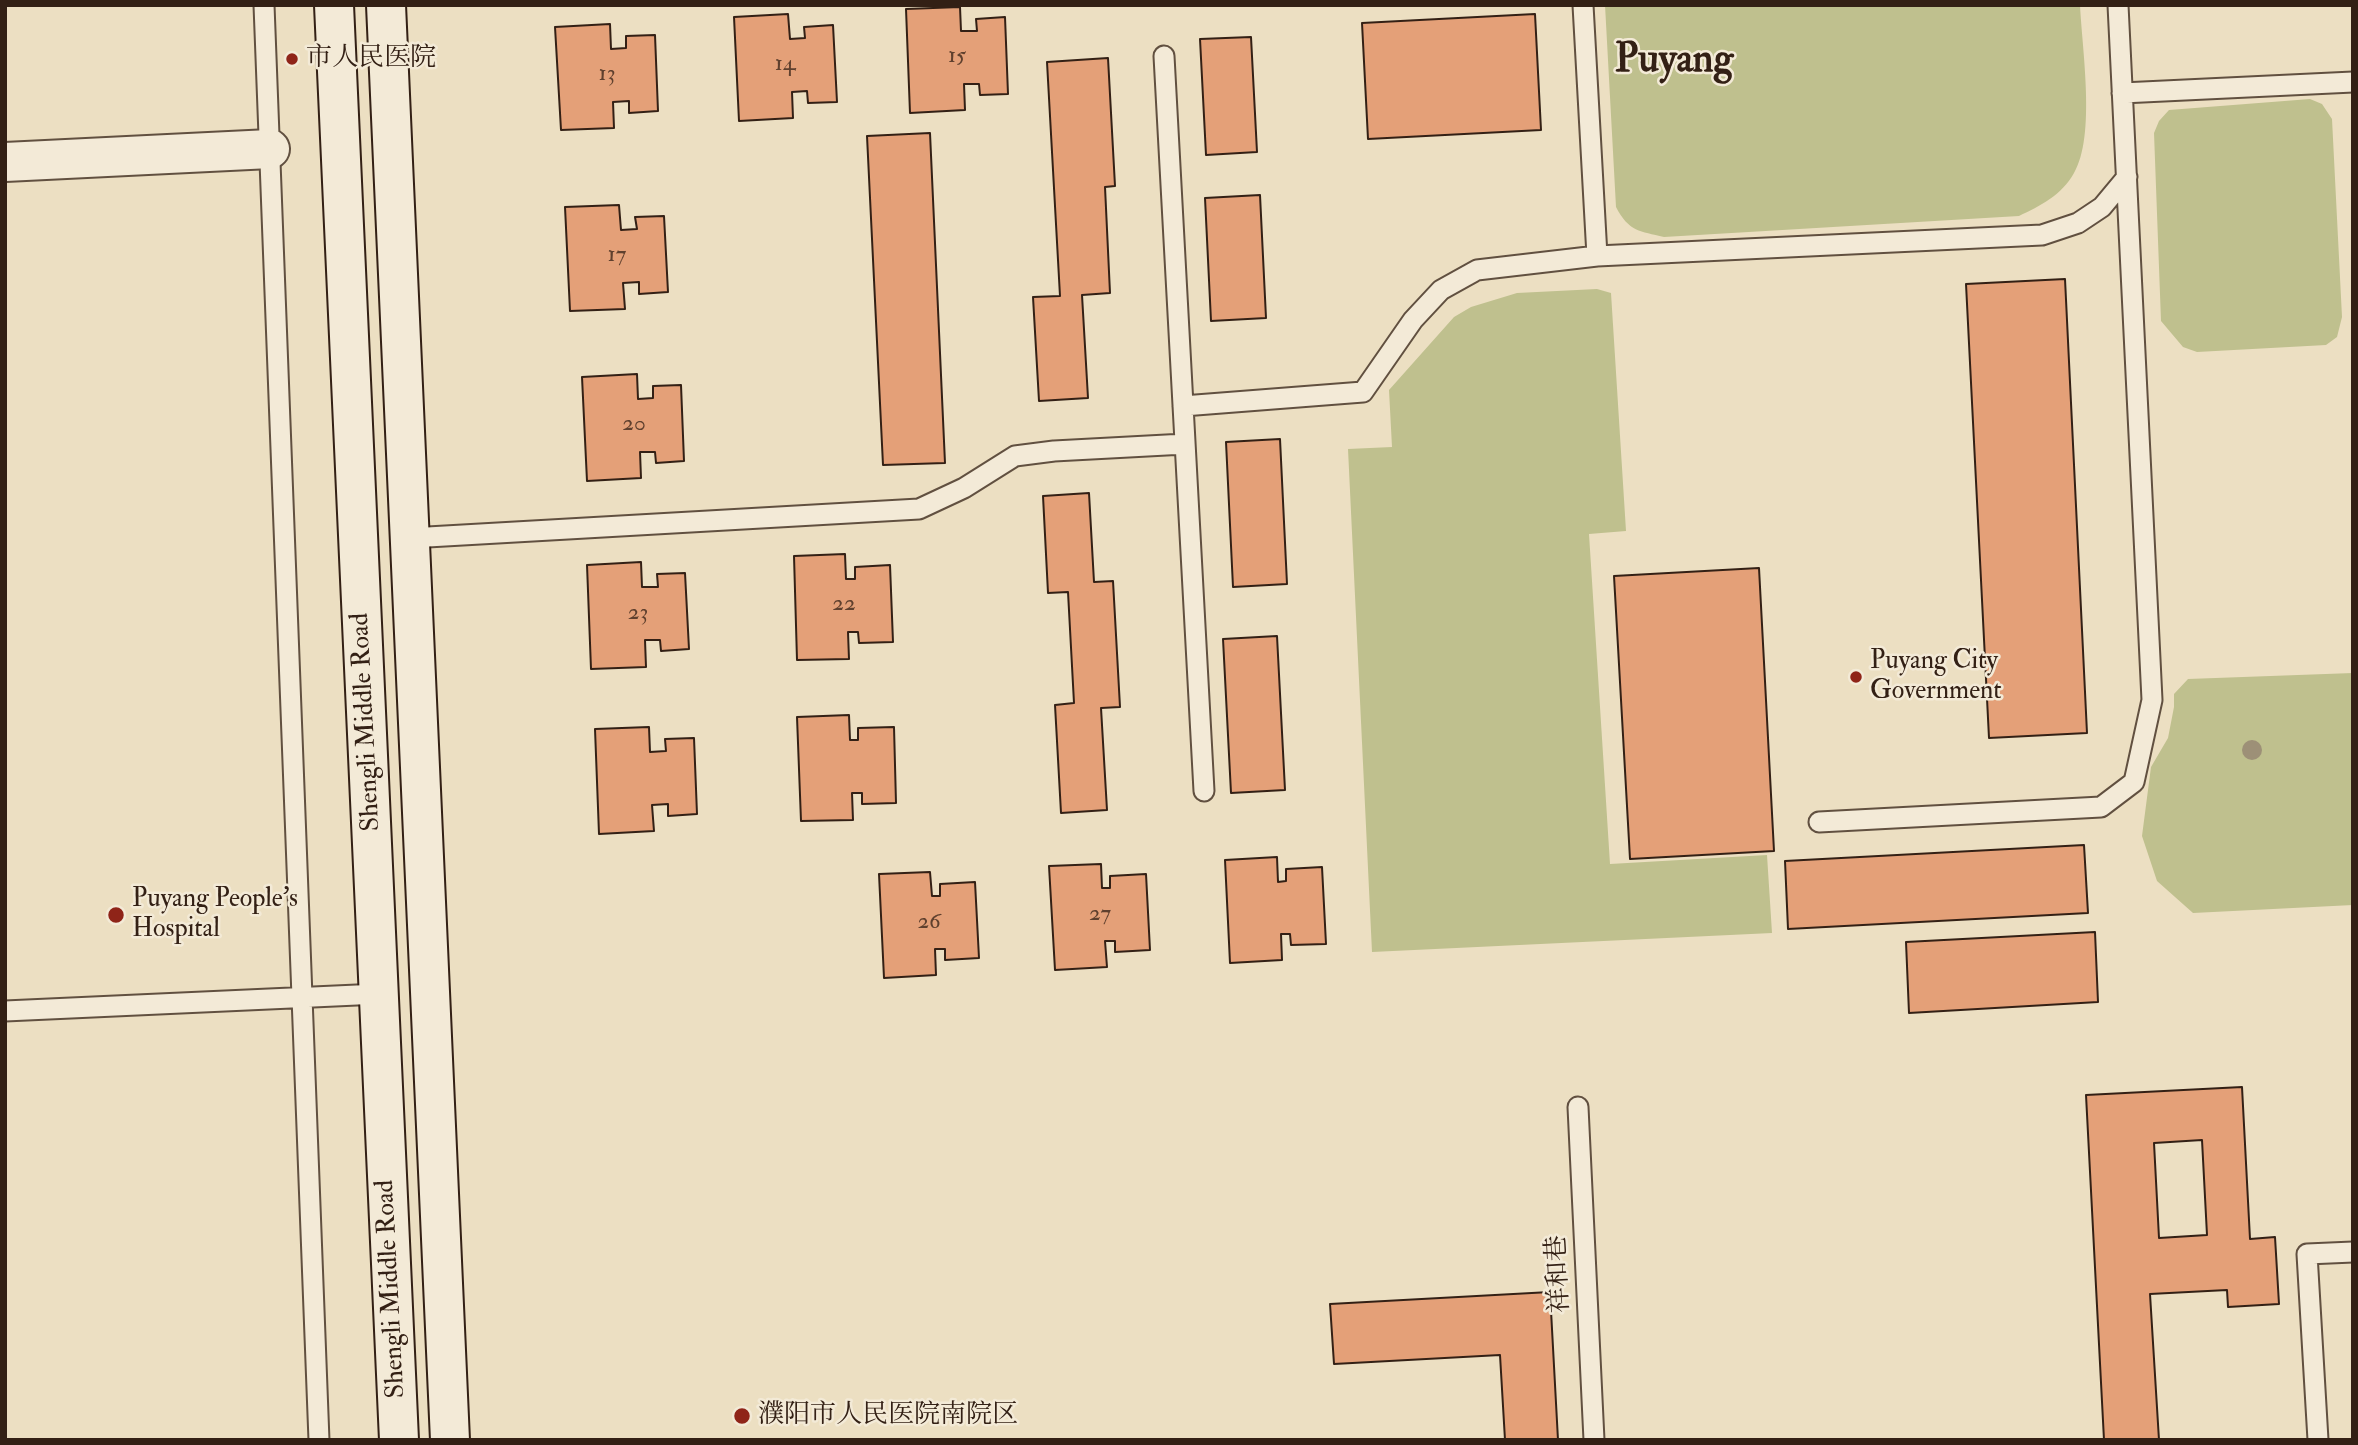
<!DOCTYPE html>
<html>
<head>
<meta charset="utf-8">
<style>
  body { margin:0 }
  #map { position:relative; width:2358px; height:1445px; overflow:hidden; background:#ecdfc2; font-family:"IM FELL Double Pica",serif }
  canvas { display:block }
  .frame { position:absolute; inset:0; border:7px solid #332015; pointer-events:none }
</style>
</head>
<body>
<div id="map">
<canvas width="2358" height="1445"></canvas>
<div class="frame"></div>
</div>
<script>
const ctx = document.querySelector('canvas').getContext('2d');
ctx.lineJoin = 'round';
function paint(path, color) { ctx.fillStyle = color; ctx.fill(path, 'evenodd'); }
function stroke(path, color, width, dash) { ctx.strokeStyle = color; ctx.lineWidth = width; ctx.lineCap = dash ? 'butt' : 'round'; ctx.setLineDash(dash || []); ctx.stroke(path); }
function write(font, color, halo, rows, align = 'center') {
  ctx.font = font + ' "IM FELL Double Pica","Noto Serif SC",serif'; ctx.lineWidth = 5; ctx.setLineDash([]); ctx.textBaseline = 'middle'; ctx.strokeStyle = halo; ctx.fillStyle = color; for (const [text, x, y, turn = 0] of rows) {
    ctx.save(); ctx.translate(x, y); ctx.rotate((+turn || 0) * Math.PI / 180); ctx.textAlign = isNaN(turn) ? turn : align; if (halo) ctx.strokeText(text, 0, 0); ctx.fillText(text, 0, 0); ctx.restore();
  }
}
const green = new Path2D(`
  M1605 5H2080C2082 49 2096 136 2074 173 2062 195 2040 206 2019 216L1664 237C1640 231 1629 232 1616 207Z
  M2310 99 2322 104 2332 119 2342 317 2337 337 2326 345 2197 352 2183 347 2161 321 2154 133 2159 121 2169 110Z
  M1597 289 1611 293 1626 531 1589 534 1610 864 1767 855 1772 933 1372 952 1348 449 1392 447 1389 390 1454 317 1471 307 1517 293Z
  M2353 673V905L2193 913 2157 881 2142 836 2151 767 2168 738 2174 707V694L2188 679Z`);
const building = new Path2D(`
  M960 7 961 31H977L976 19 1005 17 1008 94 980 95 979 84H964L965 110 910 113 906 9Z
  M788 14 790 39 805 38 804 27 833 25 837 102 808 103 807 91 792 92 793 118 739 121 734 17Z
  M1535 14 1541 130 1368 139 1362 23Z
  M610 24 611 49 626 48V36L655 35 658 111 629 113V101L613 102 614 128 561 130 555 27Z
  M1251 37 1257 152 1206 155 1200 39Z
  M1108 58 1115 186 1105 187 1110 293 1082 295 1088 398 1039 401 1033 297 1060 296 1047 62Z
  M930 133 945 463 883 465 867 136Z
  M1260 195 1266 318 1211 321 1205 198Z
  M619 205 621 230 637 229 635 217 664 216 668 292 639 294V282L623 283 625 309 570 311 565 207Z
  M2065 279 2087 733 1989 738 1966 284Z
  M637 374 638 399 653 398V386L681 385 684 461 656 463 655 452H640L641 478 587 481 582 377Z
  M1280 439 1287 584 1233 587 1226 442Z
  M1089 493 1094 582 1113 581 1120 707 1101 708 1107 810 1061 813 1055 705 1074 703 1068 592 1048 593 1043 496Z
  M845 554 846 579H855V567L890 565 893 642 859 643 858 632H848L849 659 797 660 794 556Z
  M641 562 642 587H658L657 574 685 573 689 649 661 651 660 640H645L646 667 591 669 587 565Z
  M1759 568 1774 851 1630 859 1614 576Z
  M1277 636 1285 790 1231 793 1223 639Z
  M849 715 850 740H858V728L894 727 896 803 862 804V793H852L853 820 801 821 797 717Z
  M649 727 650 752 666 751 665 739 694 738 697 814 668 816V804L652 805 654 831 599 834 595 729Z
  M2084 845 2088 913 1788 929 1785 861Z
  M1277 857 1278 882 1286 881V869L1322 867 1326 944 1291 945 1290 934H1281L1282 960 1230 963 1225 860Z
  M1101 864 1102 888H1110V876L1146 874 1150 950 1115 952V941H1105L1107 967 1055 970 1049 866Z
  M930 872 932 896H940V884L975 882 979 958 945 960V949H935L936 975 884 978 879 874Z
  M2095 932 2098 1002 1909 1013 1906 942Z
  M2242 1087 2250 1239 2275 1237 2279 1304 2228 1307 2227 1290 2150 1294 2159 1440H2104L2086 1095ZM2202 1140 2207 1235 2159 1238 2154 1143Z
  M1550 1292 1558 1440H1505L1500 1355 1334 1364 1330 1304Z`);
const lane = new Path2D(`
  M264 5 319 1440
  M1583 5 1597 256
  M1164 56 1204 791
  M2122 93 2353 82
  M1183 406 1363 392 1413 320 1441 290 1477 270 1597 256 2042 235 2078 223 2102 207 2127 177
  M410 538 919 509 964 488 1015 456 1054 451 1185 444
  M1819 822 2101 807 2134 782 2152 700 2118 5
  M5 1011 379 994
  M1578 1107 1594 1440
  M2318 1440 2307 1254 2353 1252`);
const street = new Path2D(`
  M5 162 270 149`);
const secondary = new Path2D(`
  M334 5 399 1440
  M386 5 450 1440`);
const trees = [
  [2252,750]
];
const markers = [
  [292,59,7,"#8f2418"],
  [1856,677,7,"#8f2418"],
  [116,915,9,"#8f2418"],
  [742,1416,9,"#8f2418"]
];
const numberNames = [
  ["15",957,57],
  ["14",785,65],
  ["13",607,75],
  ["17",617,256],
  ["20",634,425],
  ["22",844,605],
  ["23",638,614],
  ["27",1100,915],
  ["26",929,923]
];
const poiNames = [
  ["市人民医院",306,59],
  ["Puyang City",1870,662],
  ["Government",1870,692],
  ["Puyang People's",132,900],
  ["Hospital",132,930],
  ["濮阳市人民医院南院区",758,1416]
];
const streetNames = [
  ["Shengli Middle Road",367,722,-93],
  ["祥和巷",1560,1274,-93],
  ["Shengli Middle Road",392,1289,-93]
];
const townNames = [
  ["Puyang",1674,62]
];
paint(green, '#bfc08e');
paint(building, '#e4a078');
stroke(building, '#332015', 2);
stroke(lane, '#615040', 23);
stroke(street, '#615040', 42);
stroke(secondary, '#332015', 42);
stroke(lane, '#f3ead7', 19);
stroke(street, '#f3ead7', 38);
stroke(secondary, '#f3ead7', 38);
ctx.fillStyle = '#9d9077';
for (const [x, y] of trees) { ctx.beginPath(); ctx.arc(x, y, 10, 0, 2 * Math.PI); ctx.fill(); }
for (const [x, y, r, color] of markers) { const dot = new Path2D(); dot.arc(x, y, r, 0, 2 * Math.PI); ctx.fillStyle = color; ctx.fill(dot); stroke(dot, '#f3ead7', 2.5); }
write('23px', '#5f402e', null, numberNames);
write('26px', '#332015', '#f3ead7', poiNames, 'left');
write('26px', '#332015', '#f3ead7', streetNames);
write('bold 40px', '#332015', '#f3ead7', townNames);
</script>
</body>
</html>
